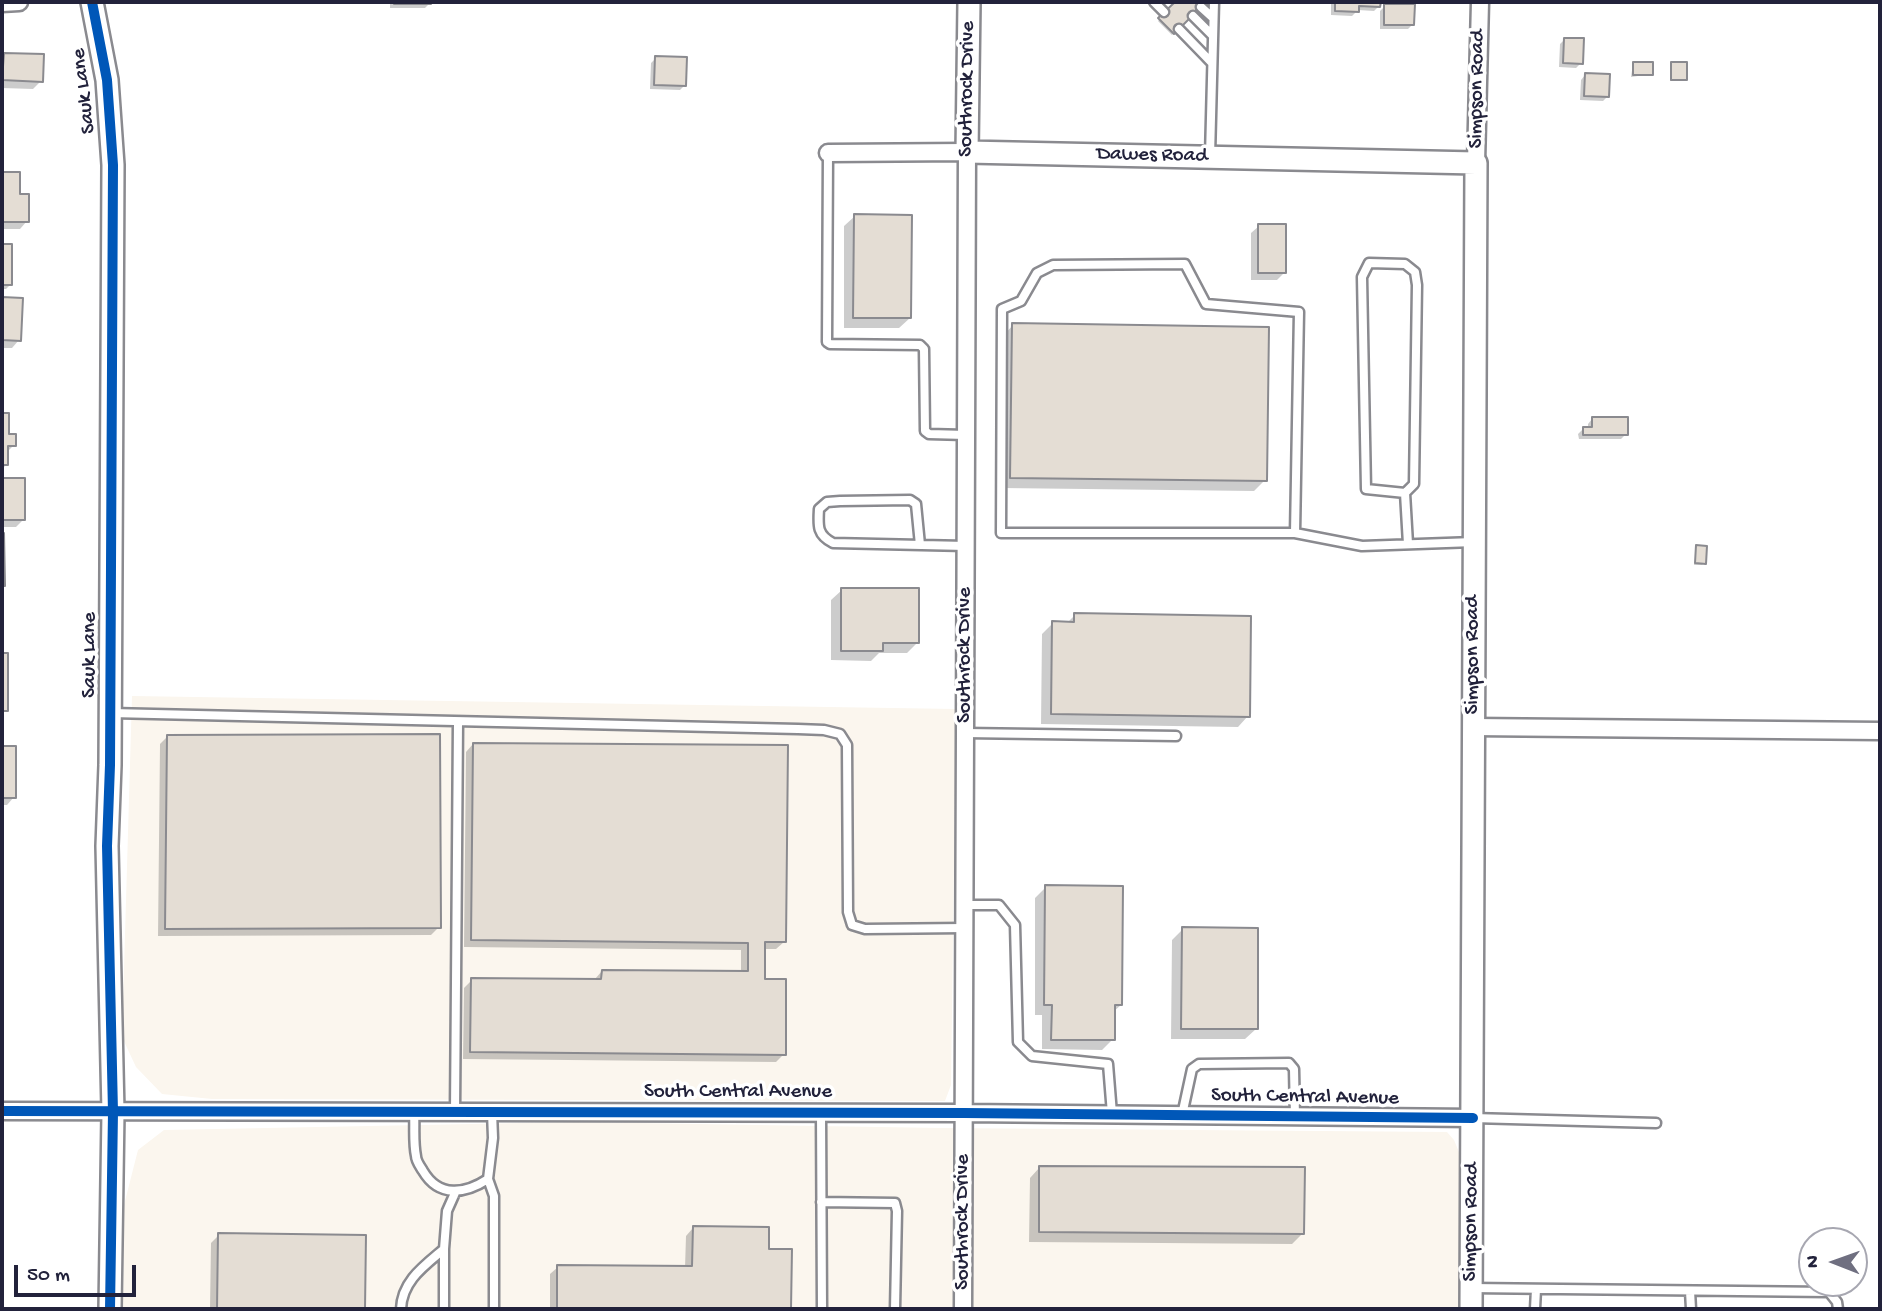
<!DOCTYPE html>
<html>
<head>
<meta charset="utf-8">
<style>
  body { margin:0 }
  #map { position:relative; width:1882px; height:1311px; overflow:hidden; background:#fff; font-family:"Gochi Hand",sans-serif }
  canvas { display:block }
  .frame { position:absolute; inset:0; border:4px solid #22223b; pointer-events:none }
  .north { position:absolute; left:1798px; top:1227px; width:70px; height:70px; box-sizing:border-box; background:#fff; border:2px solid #a7a7b1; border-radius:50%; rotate:271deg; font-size:19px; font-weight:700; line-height:28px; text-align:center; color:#22223b }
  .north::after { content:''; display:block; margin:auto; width:24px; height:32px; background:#6f6f80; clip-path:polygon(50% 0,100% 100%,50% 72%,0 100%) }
  .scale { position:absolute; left:14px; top:1265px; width:122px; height:32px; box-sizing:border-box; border:4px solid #22223b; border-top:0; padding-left:9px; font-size:21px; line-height:24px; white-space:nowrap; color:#22223b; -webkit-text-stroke:5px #fff; paint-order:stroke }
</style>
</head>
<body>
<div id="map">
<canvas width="1882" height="1311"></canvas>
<div class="frame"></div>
<div class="north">N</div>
<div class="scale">50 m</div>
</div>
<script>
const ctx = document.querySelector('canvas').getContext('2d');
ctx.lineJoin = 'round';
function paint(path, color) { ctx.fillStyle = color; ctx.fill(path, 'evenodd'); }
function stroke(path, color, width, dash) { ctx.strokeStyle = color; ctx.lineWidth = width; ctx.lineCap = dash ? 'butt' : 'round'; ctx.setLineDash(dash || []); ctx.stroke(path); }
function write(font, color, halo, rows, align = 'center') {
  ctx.font = font + ' "Gochi Hand",sans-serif'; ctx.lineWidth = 7; ctx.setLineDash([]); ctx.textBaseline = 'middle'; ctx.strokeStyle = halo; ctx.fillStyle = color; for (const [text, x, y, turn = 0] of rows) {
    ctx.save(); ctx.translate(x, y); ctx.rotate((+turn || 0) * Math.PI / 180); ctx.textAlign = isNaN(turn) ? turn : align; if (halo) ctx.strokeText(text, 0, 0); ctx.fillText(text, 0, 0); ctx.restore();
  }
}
const built = new Path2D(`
  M132 696 956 709 951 1085 945 1101 212 1099 162 1094 136 1067 122 1037Z
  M574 1122 940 1128 1447 1132 1454 1140 1461 1157 1459 1309H123L124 1205 138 1150 164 1130Z`);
const shadow = new Path2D(`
  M390 2H429V4L425 8H390Z
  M1177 2H1199L1201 4 1172 35 1158 21Z
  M1331 2H1379V6L1374 11 1358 10 1352 16 1331 15Z
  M1385 6 1413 24 1408 29H1380V11Z
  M1565 39 1581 63 1576 68 1559 67 1560 44Z
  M4 55 41 81 33 89 2 88V57Z
  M656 58 684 86 680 90 650 89 651 63Z
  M1633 64 1652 74 1631 77Z
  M1672 64 1685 79 1683 81H1670Z
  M1585 75 1608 96 1603 101 1580 100 1581 80Z
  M2 174H18V196L27 221 20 229H2Z
  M855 216 910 318 899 328H844V226Z
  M1259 226 1285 272 1277 280H1251V233Z
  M2 245H10L11 284 6 289H2Z
  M2 299 21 300 19 340 12 348H2Z
  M1013 325 1265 480 1254 491 1001 488 1003 336Z
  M2 415H7V436L14 445 6 453V465L2 469Z
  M1592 419 1626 434 1621 439H1579L1578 434 1583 429H1588V424Z
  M3 480 24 519 16 527H2Z
  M1697 547 1704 563 1702 565H1694Z
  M842 590 918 642 907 653H879L871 661 831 660V600Z
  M1075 615 1248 716 1238 727 1041 724 1042 634 1053 623H1067Z
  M168 736 439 927 431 935 158 936 160 744Z
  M473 744 784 942 776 949H763V981L784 1054 776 1062 463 1059 464 988 472 980 595 979 602 971 741 973V950L464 947 466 752Z
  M2 748H15L14 797 7 805H2Z
  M1046 887 1121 1005 1113 1012V1039L1102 1050 1042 1049V1015H1035V898Z
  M1183 929 1256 1029 1245 1039H1171L1172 940Z
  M1040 1167 1303 1233 1292 1244 1029 1242 1030 1178Z
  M693 1228 767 1250 790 1251 789 1309H550V1274L558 1267 685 1268 686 1236Z
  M219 1235 364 1237V1309H210L211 1243Z`);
const building = new Path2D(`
  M394 2H431V4H394Z
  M1175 2H1202L1204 4 1174 34 1158 18Z
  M1335 2H1381L1380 7 1359 6V12L1335 11Z
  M1384 4H1415L1414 25H1384Z
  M1564 38H1584L1583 64 1563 63Z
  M4 53 44 54 43 82 2 80Z
  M655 56 687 57 686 86 654 85Z
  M1633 62H1653V75H1633Z
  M1671 62H1687V80H1671Z
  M1585 73 1610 74 1609 97 1584 96Z
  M2 172H20V194H29V222H2Z
  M854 214 912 215 911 318H853Z
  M1258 224H1286V273H1258Z
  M2 244H12V285H2Z
  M2 297 23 298 21 341 2 340Z
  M1012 323 1269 327 1267 481 1010 478Z
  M2 413H9V434H16V446H8V465H2Z
  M1592 417H1628V435H1583V427H1592Z
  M3 478H25V520H2Z
  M2 533H4L5 586H2Z
  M1696 545 1707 546 1706 564 1695 563Z
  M841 588H919V643H883V651H841Z
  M1074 613 1251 616 1250 717 1051 714 1052 621 1074 622Z
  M2 653H8V711H2Z
  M440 734 441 928 165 929 167 735Z
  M473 743 788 745 786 942H765V979H786V1055L470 1052 471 978 601 979 602 970 748 971V943L471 940Z
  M2 746H16V798H2Z
  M1045 885 1123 886 1122 1005H1115V1040H1051L1052 1005H1044Z
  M1182 927 1258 928V1029H1181Z
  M1039 1166 1305 1167 1304 1234 1039 1232Z
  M693 1226 769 1227V1249H792L791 1309H557V1265L692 1266Z
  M218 1233 366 1235 365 1309H217Z`);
const lane = new Path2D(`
  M1154 2 1164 12
  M1201 7 1212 17
  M1193 16 1212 35
  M1179 29 1212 63
  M828 153 827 342 830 344 920 345 924 349 925 431 929 434 966 435
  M1210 156 1214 2
  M1405 493 1414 484 1417 285 1415 272 1405 264 1369 263 1362 277 1366 489 1405 493 1408 544
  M1295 533 1299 312 1206 304 1185 264 1053 265 1037 273 1021 301 1002 309 1001 533H1295L1362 546 1474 542
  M920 545 916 504 910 500 840 501 827 502 819 509C818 526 817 535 833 543L966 546
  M111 713 798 729 824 730 840 734 847 745 848 912 852 925 865 929 965 928
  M965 733 1176 736
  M965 905H999L1015 925 1018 1042 1032 1056 1108 1064 1112 1114
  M414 1112C415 1126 413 1142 416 1156 416 1161 420 1166 423 1171 439 1198 465 1194 488 1179L493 1138 492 1112
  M455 1112 458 722
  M821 1113 822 1309
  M1182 1115 1192 1069 1199 1064 1289 1063 1294 1069 1295 1117
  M1473 1118 1656 1123
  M488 1179 494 1196V1309
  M821 1202 895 1203 897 1211 895 1309
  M1471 1288 1829 1292 1837 1302 1838 1309
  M1690 1291 1691 1309
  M401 1309C402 1281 424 1266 444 1249L447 1211 455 1193
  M444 1309V1249
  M1535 1309 1536 1289`);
const street = new Path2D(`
  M2 3 19 2
  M828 153 967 152 963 1309
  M1476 163 1480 2
  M1473 727 1880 731
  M2 1111 964 1113 1473 1118`);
const secondary = new Path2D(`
  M92 2 107 80 113 165 110 765 107 846 113 1112 110 1309
  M969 2 967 152 1476 163 1471 1309`);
const cycleway = new Path2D(`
  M92 2 107 80 113 165 110 765 107 846 113 1112 110 1309
  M2 1111 964 1113 1473 1118`);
const streetNames = [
  ["Southrock Drive",968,89,-89],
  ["Simpson Road",1478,89,-89],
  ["Sauk Lane",85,91,-97],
  ["Dawes Road",1152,156,1],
  ["Sauk Lane",91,655,-90],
  ["Southrock Drive",966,655,-90],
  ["Simpson Road",1474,655,-90],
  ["South Central Avenue",738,1093],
  ["South Central Avenue",1305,1098,1],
  ["Southrock Drive",964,1222,-90],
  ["Simpson Road",1472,1222,-89]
];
paint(built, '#fbf6ee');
paint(shadow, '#0003');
paint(building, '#e4ddd4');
stroke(building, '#8a8a8f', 2);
stroke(lane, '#8a8a8f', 13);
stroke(street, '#8a8a8f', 21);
stroke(secondary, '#8a8a8f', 26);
stroke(lane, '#fff', 8);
stroke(street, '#fff', 16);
stroke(secondary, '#fff', 21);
stroke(cycleway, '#0057b8', 10);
write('21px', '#22223b', '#fff', streetNames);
</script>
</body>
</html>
